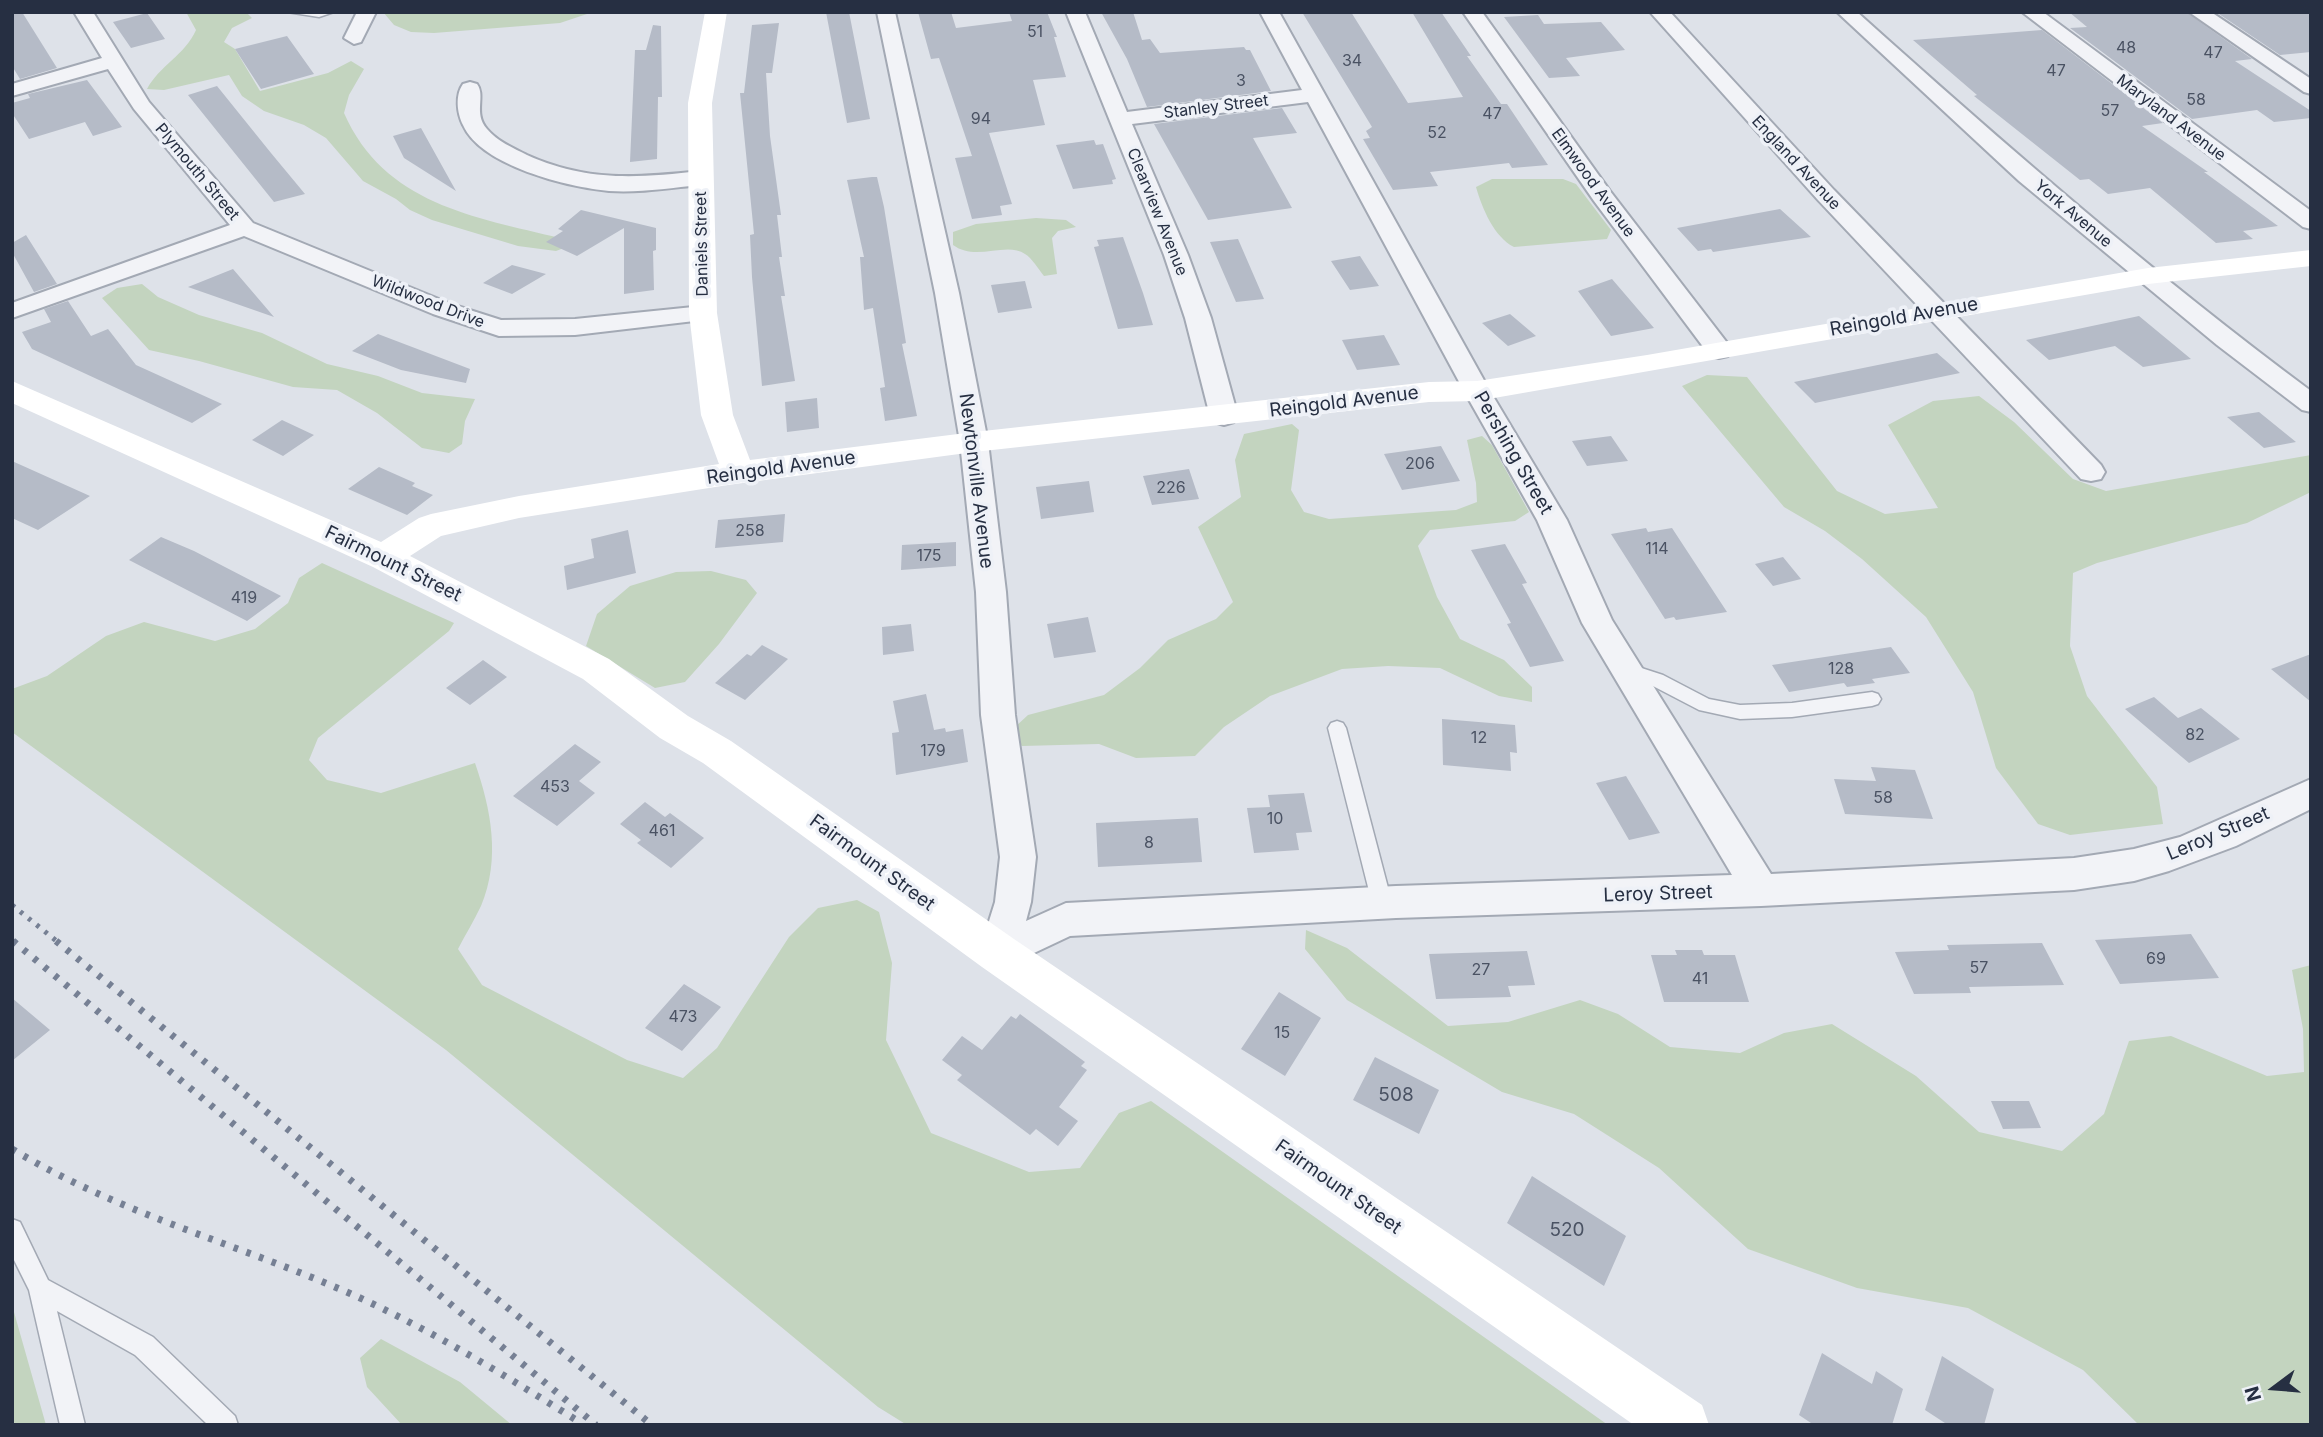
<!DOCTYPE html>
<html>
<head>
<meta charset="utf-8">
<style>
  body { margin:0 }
  #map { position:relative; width:2323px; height:1437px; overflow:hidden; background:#dee2e9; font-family:Inter,sans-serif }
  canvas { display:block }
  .frame { position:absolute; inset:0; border:14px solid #262f42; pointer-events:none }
  .north { position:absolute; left:2239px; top:1353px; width:70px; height:70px; -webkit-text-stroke:5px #eef1f7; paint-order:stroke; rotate:254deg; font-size:19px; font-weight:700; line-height:28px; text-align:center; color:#262f42 }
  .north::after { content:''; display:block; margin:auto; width:24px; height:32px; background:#262f42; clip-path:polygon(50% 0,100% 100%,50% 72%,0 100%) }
</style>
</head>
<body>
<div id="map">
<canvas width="2323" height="1437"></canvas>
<div class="frame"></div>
<div class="north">N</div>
</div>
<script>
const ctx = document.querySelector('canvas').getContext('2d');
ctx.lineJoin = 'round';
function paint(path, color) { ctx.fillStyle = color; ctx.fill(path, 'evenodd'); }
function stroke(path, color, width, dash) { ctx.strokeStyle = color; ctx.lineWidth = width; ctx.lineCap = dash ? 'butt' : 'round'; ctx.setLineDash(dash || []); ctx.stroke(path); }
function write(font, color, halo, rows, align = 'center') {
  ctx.font = font + ' Inter,sans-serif'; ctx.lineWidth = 7; ctx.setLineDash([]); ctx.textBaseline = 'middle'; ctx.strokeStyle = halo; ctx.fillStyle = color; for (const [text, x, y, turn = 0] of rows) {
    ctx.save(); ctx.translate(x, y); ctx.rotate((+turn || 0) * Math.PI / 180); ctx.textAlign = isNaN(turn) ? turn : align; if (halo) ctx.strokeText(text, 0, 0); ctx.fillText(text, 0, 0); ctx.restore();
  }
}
const green = new Path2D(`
  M186 12H246L252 18 232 28 224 42 235 49 260 91 328 73 351 61 364 69 349 95 344 113C384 204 474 217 560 238L569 246 556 251 518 246 432 220 410 210 396 199 363 181 326 138 304 125 264 111 242 96 229 75 164 90 147 89C159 66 185 55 196 30Z
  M383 12H593L560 23 434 33 411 32 394 25Z
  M1492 179H1563L1576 184 1611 230 1607 239 1514 247C1494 237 1482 208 1476 187Z
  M1036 218 1066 220 1076 227 1058 231 1052 238 1057 274 1044 276C1039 270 1032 258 1025 254 1006 241 976 262 953 245V232L976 224Z
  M142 284 158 297 199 315 262 333 327 364 378 376 422 393 475 399 465 421 462 444 449 453 422 448 377 413 337 390 293 387 199 361 149 350 102 298 117 288Z
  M1707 375 1747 377 1837 491 1885 514 1938 508 1888 425 1933 401 1979 396 2014 422 2073 479 2106 491 2311 455V492L2247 523 2097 563 2073 573 2070 646 2087 696 2157 787 2163 824 2070 835 2038 824 1996 768 1973 692 1926 617 1862 559 1825 531 1784 507 1682 386Z
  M1292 424 1299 430 1291 490 1304 512 1329 519 1456 510 1477 502 1476 483 1467 440 1482 436 1492 445 1529 512 1515 521 1430 530 1418 546 1437 597 1460 639 1504 660 1532 687V702L1499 696 1440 668 1388 666 1342 669 1270 696 1224 727 1195 756 1136 758 1099 744 1022 746 1014 738 1015 727 1028 715 1104 695 1140 668 1168 640 1216 619 1233 602 1198 527 1241 497 1235 460 1244 434Z
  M322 563 454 623 449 631 318 738 309 760 327 780 381 793 475 763C491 809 501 859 481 906 474 921 465 935 458 949L482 985 627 1060 683 1078 717 1048 789 937 818 908 857 900 879 912 892 963 886 1040 931 1133 1029 1172 1080 1168 1119 1113 1151 1101 1608 1425H907L878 1407 446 1050 12 732V689L47 676 106 636 144 622 215 641 255 629 288 603 299 578Z
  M711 571 746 580 757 593 719 644 685 682 655 688 586 646 597 614 630 586 676 572Z
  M1306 930 1347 948 1448 1026 1508 1022 1580 1000 1618 1014 1670 1047 1740 1053 1784 1033 1832 1024 1916 1076 1979 1132 2062 1151 2104 1114 2129 1041 2171 1036 2267 1076 2304 1072 2303 1029 2292 970 2311 965V1425H2139L2083 1370 1968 1308 1857 1288 1748 1249 1659 1168 1574 1114 1502 1092 1347 1000 1305 949Z
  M12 1305 46 1425H12Z
  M381 1339 460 1382 512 1425H402L367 1387 360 1358Z`);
const building = new Path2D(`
  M12 12H22L57 68 20 79 12 66Z
  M826 12H849L870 119 847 123Z
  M918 12H951L956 28 1012 21 1009 12H1047L1057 37H1054L1066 77 1033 80 1045 125 989 133 1012 204 1000 206 1002 215 972 219 955 158 972 156 939 58 931 59Z
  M1101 12H1133L1142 40 1150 39 1160 53 1244 47 1246 50H1250L1271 91 1147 107 1127 59Z
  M1302 12H1351L1408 103 1463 97 1412 12H1441L1471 56H1467L1501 104H1507L1548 165 1512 168 1509 163 1430 172 1438 186 1393 190 1363 139 1370 138 1366 131 1372 127Z
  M2069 12H2186L2252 59 2235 61 2311 111V118L2274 122 2257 110 2192 119 2070 28 2087 27Z
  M2216 12H2311V52L2280 55Z
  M147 13 165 39 131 48 113 22Z
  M1538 15 1544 24 1601 22 1625 50 1566 58 1580 76 1549 78 1504 17Z
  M779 23 772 73H766L770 136 781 215H777L782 257H779L785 296H781L795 381 762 386 752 277 750 235 754 234 740 93H744L752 25Z
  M653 25 661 26 662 97H658L657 159 630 162 635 50H646Z
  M2042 30 2163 123 2142 126 2208 172H2204L2278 226 2243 231 2253 239 2216 243 2150 188 2108 194 2089 179 2080 180 1974 96 1977 95 1913 40Z
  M287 36 314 74 261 89 235 49Z
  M87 80 122 127 93 136 85 122 29 139 12 113V103L30 98 28 94Z
  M217 86 271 153 305 194 274 202 188 95Z
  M1282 108 1297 133 1253 138 1292 208 1208 220 1154 124Z
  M421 128 456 191 404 158 393 136Z
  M1094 140 1096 145 1103 144 1116 179 1112 180 1113 184 1073 189 1056 145Z
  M872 177H877L884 207 906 343 902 344 917 416 885 421 880 388 885 387 873 308 864 310 860 257H864L847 180Z
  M1780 209 1811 237 1713 252 1711 249 1698 251 1677 228Z
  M581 210 656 228V250L653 251 654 290 624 294V228L577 256 546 242 563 231 558 229Z
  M26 235 57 284 34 292 12 252V243Z
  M1123 237 1143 293 1153 325 1118 329 1094 247 1099 246 1097 240Z
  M1238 239 1264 299 1236 302 1210 242Z
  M1360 256 1379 286 1350 290 1331 261Z
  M512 265 546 274 512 294 483 283Z
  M233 269 274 317 188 287Z
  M1612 279 1654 328 1611 336 1578 291Z
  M1025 281 1032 308 998 313 991 285Z
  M68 301 91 336 108 329 136 365 222 404 192 423 32 349 22 332 51 322 44 309Z
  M1510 314 1536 336 1508 346 1482 323Z
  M2139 316 2191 359 2143 367 2115 346 2049 360 2026 340Z
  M378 334 470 369 466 383 401 370 352 351Z
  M1384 335 1400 365 1357 370 1342 340Z
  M1937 353 1960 373 1815 403 1794 382Z
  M817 398 819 428 787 432 785 402Z
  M2259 412 2296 442 2264 448 2227 417Z
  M282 420 314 435 283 456 252 440Z
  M1611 436 1628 461 1587 466 1572 441Z
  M1441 446 1460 481 1402 490 1384 454Z
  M12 461 90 496 38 530 12 518Z
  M379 467 415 483 412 486 433 495 407 515 348 489Z
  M1189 469 1199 499 1152 505 1143 476Z
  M1089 481 1094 512 1041 519 1036 487Z
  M785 514 783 542 715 548 718 520Z
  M1646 528 1648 532 1672 528 1727 612 1676 620 1674 617 1665 619 1611 534Z
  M628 530 636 573 567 590 564 566 594 558 591 539Z
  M161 537 194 551 281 596 247 621 129 560Z
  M956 542V566L901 570 902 545Z
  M1505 544 1527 583 1522 584 1564 661 1530 667 1507 624 1511 623 1471 550Z
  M1783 557 1801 579 1773 586 1755 564Z
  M1088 617 1096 652 1054 658 1047 624Z
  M911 624 914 651 883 655 882 627Z
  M762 645 788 659 745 700 715 683 747 654 751 656Z
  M1891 647 1910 673 1872 679 1875 683 1847 687 1844 683 1789 692 1772 665Z
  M2311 654V702L2271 669Z
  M483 660 507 677 470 705 446 688Z
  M926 694 934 730 945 728 946 732 963 729 968 762 896 775 892 733 899 732 893 701Z
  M2154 697 2178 718 2201 708 2240 739 2189 763 2125 709Z
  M1442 719 1515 725 1517 753 1510 752 1511 771 1443 765Z
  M575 744 601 762 579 781 595 793 557 826 513 796Z
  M1871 767 1915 770 1933 819 1845 814 1834 779 1876 781Z
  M1626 776 1660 833 1629 840 1596 783Z
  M1304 793 1312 832 1296 833 1299 850 1254 853 1247 808 1270 807 1268 795Z
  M645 802 665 817 670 813 704 838 671 868 637 843 641 840 620 824Z
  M1198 818 1202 862 1098 867 1096 823Z
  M2191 934 2219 978 2120 984 2095 940Z
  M2042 943 2064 985 1969 987 1971 993 1914 994 1895 952 1949 950 1947 945Z
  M1675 950H1702L1704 955H1735L1749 1002H1664L1651 955H1677Z
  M1527 951 1535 985 1508 986 1511 997 1436 999 1429 954Z
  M684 984 721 1007 682 1051 645 1028Z
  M1279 992 1321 1018 1285 1076 1241 1049Z
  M12 998 50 1030 12 1061Z
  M1020 1014 1085 1062 1081 1066 1087 1070 1059 1107 1078 1121 1058 1146 1036 1129 1030 1135 957 1080 962 1075 942 1060 962 1036 982 1050 1011 1016 1016 1019Z
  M1375 1057 1439 1090 1419 1134 1353 1100Z
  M1991 1101H2029L2041 1128 2003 1129Z
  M1532 1176 1626 1236 1604 1286 1507 1223Z
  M1822 1353 1872 1384 1876 1371 1903 1389 1892 1425H1814L1799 1415Z
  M1942 1356 1994 1389 1984 1425H1948L1925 1410Z`);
const lane = new Path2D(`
  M287 12H334L319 17Z
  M1626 663 1663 675 1709 699 1740 705 1792 703 1872 692 1878 694 1881 699 1878 704 1872 706 1792 717 1740 719 1699 710 1651 685 1620 674 1618 669 1620 664Z
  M1337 721 1343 723 1346 728 1392 903 1389 909 1382 912 1375 909 1372 903 1328 728 1331 723Z
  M12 1219 20 1222 48 1280 153 1337 235 1416 238 1425H208L135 1355 57 1311 85 1425H60L29 1290 12 1256Z`);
const street = new Path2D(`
  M74 12H93L149 102 253 223 451 304 501 320 575 319 703 306 712 308 715 313 712 318 703 320 575 335 499 336 433 314 244 236 12 318V303L230 225 134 109 108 69 12 96V84L102 58Z
  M357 12H376L361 42 354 44 344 38Z
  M877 12H895L959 293 988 442 1006 592 1015 715 1036 857 1031 902 1026 921 1066 903 1396 886 1732 875 1582 623 1537 520 1464 391 1308 102 1132 124 1188 255 1211 318 1238 416 1234 422 1224 425 1214 422 1210 416 1185 318 1164 255 1066 12H1085L1127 112 1302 90 1260 12H1279L1490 391 1567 520 1612 620 1771 874 2074 858 2134 849 2180 837 2311 779V809L2236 846 2169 871 2134 881 2074 890 1761 906 1396 918 1070 936 998 970 985 965 979 953 995 902 1000 857 981 715 976 592 960 442 935 293Z
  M1463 12H1482L1610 191 1728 344 1732 350 1728 356 1719 358 1710 356 1594 201Z
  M1650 12H1670L1834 190 2101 465 2105 472 2101 479 2091 481 2081 479 1818 200Z
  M1837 12H1857C2004 144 2152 273 2311 391V412L2302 410 2217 345 2019 181Z
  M2022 12H2043L2311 211V229L2303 227Z
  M2189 12H2211L2311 79V94L2304 92Z
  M470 82 477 84C486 96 473 113 487 129 497 141 513 148 527 155 587 182 637 178 700 171L708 173 711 178 708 183 700 185C670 188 639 193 609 191 568 187 481 166 463 125 457 113 455 95 463 84Z`);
const secondary = new Path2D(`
  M705 12H727L712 103 717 313 733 415 750 460 974 432 1429 382 1477 381 1647 355 2148 268 2311 250V266L2148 284 1477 401 1429 402 974 452 728 485 519 518 441 536 410 556 609 659 688 716 731 741 1014 939 1702 1405 1709 1425H1634L982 967 703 763 660 738 583 679 373 567 12 403V381L381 542 419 518 431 514 519 496 719 464 701 415 689 313 688 103Z`);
const railFar1 = new Path2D(`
  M12 905 59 943
  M12 940 15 943`);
const rail = new Path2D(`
  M13 941 596 1425
  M56 941 652 1425
  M12 1149C120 1214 235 1243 349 1293 430 1329 506 1376 581 1423`);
const numberNames = [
  ["51",1035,32],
  ["48",2126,48],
  ["47",2213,53],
  ["34",1352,61],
  ["47",2056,71],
  ["3",1241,81],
  ["58",2196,100],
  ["57",2110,111],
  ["47",1492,114],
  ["94",981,119],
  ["52",1437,133],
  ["206",1420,464],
  ["226",1171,488],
  ["258",750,531],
  ["114",1657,549],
  ["175",929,556],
  ["419",244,598],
  ["128",1841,669],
  ["82",2195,735],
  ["12",1479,738],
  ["179",933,751],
  ["453",555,787],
  ["58",1883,798],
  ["10",1275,819],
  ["461",662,831],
  ["8",1149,843],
  ["69",2156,959],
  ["57",1979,968],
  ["27",1481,970],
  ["41",1700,979],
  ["473",683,1017],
  ["15",1282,1033]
];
const farStreetnames = [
  ["Stanley Street",1216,107,-7],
  ["Maryland Avenue",2171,118,37],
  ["England Avenue",1796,163,47],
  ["Plymouth Street",197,172,50],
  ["Elmwood Avenue",1593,183,54],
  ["Clearview Avenue",1157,212,68],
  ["York Avenue",2073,214,40],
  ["Daniels Street",702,244,-91],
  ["Wildwood Drive",428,302,21]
];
const streetNames = [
  ["Reingold Avenue",1904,317,-10],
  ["Reingold Avenue",1344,402,-7],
  ["Pershing Street",1513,453,60],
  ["Reingold Avenue",781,468,-8],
  ["Newtonville Avenue",976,481,83],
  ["Fairmount Street",393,564,26],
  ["Leroy Street",2218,834,-23],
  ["Fairmount Street",872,863,36],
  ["Leroy Street",1658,894,-2],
  ["Fairmount Street",1338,1187,35]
];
const nearNumbernames = [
  ["508",1396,1095],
  ["520",1567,1230]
];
paint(green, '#c3d4bf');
paint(building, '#b5bbc7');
stroke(lane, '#a3a9b4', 3);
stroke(street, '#a3a9b4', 4);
paint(lane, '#f2f3f7');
paint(street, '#f2f3f7');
paint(secondary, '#fff');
stroke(railFar1, '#768094', 5, [3.5, 7]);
stroke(rail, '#768094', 7, [4.5, 9]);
write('16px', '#4a5263', null, numberNames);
write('16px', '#262f42', '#eef1f7', farStreetnames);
write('19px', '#262f42', '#eef1f7', streetNames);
write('19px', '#4a5263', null, nearNumbernames);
</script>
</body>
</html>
